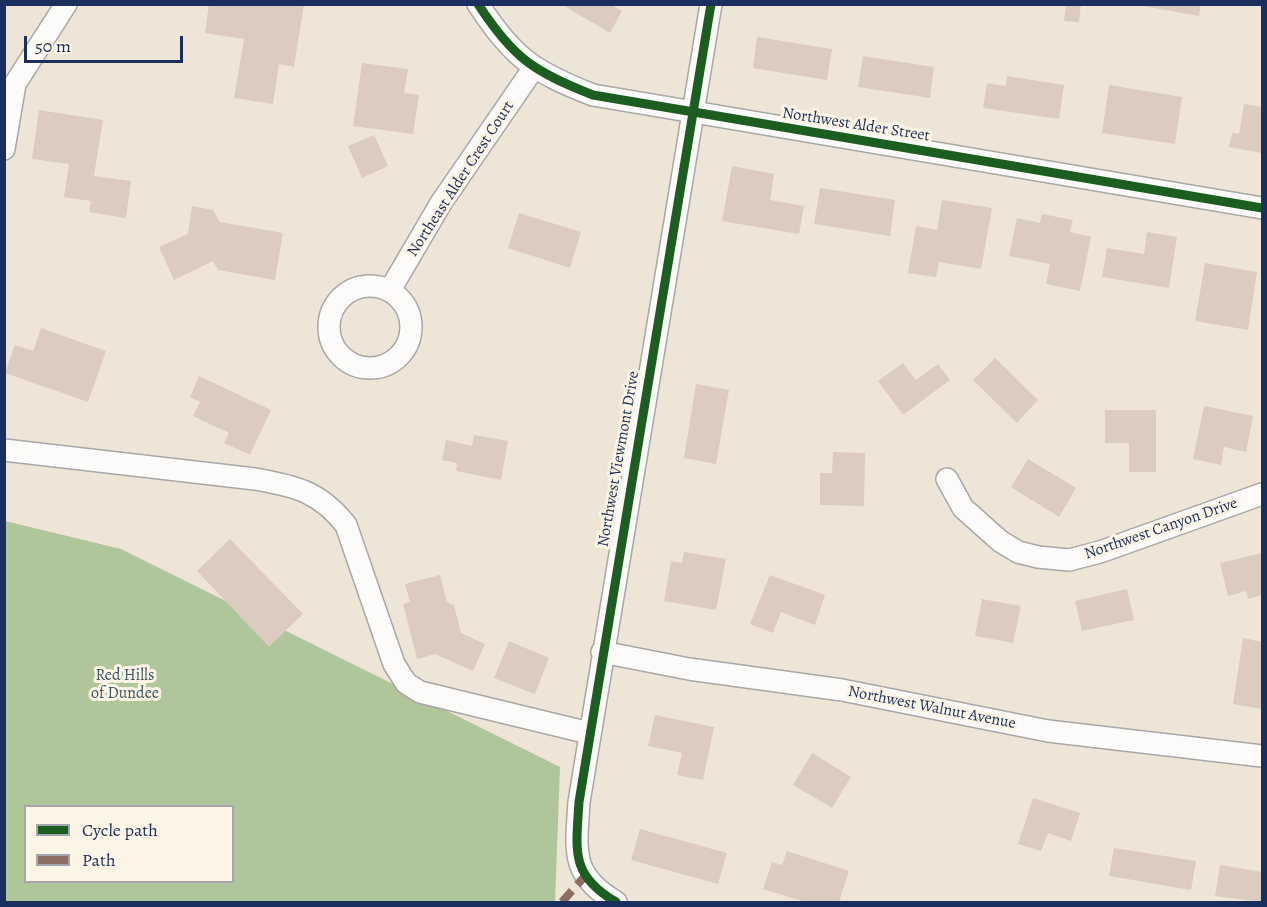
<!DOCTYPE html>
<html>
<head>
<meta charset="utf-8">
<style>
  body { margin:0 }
  #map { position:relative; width:1267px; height:907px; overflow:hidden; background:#eee5d7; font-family:Alegreya,serif }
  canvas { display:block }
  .frame { position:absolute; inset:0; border:6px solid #1b2f5e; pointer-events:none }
  .legend { position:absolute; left:24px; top:805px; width:210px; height:78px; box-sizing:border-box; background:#fcf5e5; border:2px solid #a2a6af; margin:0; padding:8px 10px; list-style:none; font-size:18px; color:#1b2f5e }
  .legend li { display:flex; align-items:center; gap:12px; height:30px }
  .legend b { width:30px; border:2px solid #a2a6af }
  .scale { position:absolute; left:24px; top:36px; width:159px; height:27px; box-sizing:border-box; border:3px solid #1b2f5e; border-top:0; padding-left:8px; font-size:18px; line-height:21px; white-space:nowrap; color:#1b2f5e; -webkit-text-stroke:4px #fcf5e5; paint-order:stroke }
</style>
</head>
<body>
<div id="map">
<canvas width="1267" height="907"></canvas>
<div class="frame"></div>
<ul class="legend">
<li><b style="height:8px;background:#1b5e20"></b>Cycle path</li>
<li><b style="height:8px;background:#8d6e63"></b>Path</li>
</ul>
<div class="scale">50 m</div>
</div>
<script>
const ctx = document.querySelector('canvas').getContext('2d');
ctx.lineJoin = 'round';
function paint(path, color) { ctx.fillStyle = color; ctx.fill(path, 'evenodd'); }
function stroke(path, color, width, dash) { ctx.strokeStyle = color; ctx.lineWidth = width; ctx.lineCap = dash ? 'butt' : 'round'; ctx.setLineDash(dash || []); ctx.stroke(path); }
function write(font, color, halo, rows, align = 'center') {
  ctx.font = font + ' Alegreya,serif'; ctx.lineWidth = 6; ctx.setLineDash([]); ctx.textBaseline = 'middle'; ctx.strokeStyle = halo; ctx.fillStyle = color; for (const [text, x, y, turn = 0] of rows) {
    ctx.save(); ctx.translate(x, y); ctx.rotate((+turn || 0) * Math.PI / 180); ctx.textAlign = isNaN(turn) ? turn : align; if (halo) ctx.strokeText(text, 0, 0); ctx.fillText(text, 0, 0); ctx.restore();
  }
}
const forest = new Path2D(`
  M5 521 121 549 560 767 555 902H5ZM26 806H232V882H26Z`);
const building = new Path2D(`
  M209 4H304L294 67 279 64 273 104 234 98 244 39 205 33Z
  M561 4H610L622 11 610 33Z
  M1066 4H1081L1079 22 1064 21Z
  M1132 4H1201L1199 16Z
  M757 37 832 49 827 80 753 68Z
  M863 56 934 67 930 98 858 87Z
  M362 63 408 69 404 93 419 95 413 134 353 126Z
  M1007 76 1064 85 1059 119 983 108 987 83 1006 86Z
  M1109 85 1182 97 1175 144 1102 133Z
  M1244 104 1262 107V153L1229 147 1232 133 1239 134Z
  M39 110 103 120 94 176 131 181 126 218 89 212 91 201 64 197 69 164 32 159Z
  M374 135 388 166 362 178 348 146Z
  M732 166 774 174 770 200 804 206 799 234 722 221Z
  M820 188 895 200 890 236 814 224Z
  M942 200 992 208 981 269 939 262 936 277 908 273 916 226 937 230Z
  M192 206 213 210 220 222 283 233 275 280 218 270 213 261 174 280 159 247 188 234Z
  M519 213 581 232 570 268 508 248Z
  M1042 214 1073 220 1070 232 1091 237 1080 291 1046 284 1050 264 1009 256 1017 218 1040 223Z
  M1147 232 1177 237 1169 288 1102 277 1107 248 1144 254Z
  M1205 263 1257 272 1248 330 1195 321Z
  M41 328 106 351 88 402 5 373 15 345 33 351Z
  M995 358 1038 400 1017 423 973 380Z
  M903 363 916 380 938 364 950 380 903 415 878 381Z
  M199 376 271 410 250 455 224 443 229 433 193 416 200 402 190 397Z
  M696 384 729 390 716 464 684 458Z
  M1204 406 1253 416 1246 452 1224 447 1221 465 1193 459Z
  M1105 410H1156V472H1129V443H1105Z
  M474 435 508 441 501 480 456 471 457 463 442 460 446 440 472 446Z
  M833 452 865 453 864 506 820 505V473H832Z
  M1028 459 1076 488 1059 517 1011 487Z
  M230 539 303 614 269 647 197 571Z
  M684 552 726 559 716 610 664 601 671 561 682 563Z
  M1262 553V595L1248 599 1246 591 1228 596 1220 563Z
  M440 575 447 602 454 605 461 633 485 644 473 671 435 654 417 659 403 604 410 602 405 584Z
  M770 575 825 595 815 625 781 612 773 633 750 624Z
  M1127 589 1134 620 1082 631 1075 601Z
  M982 599 1021 606 1013 643 975 636Z
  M1243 638 1262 642V709L1233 704Z
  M509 641 549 658 535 694 494 678Z
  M655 715 714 727 703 780 677 775 682 753 648 746Z
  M812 753 851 777 832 808 793 785Z
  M1033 798 1080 813 1071 841 1048 833 1041 851 1018 844Z
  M640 829 727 853 718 884 631 860Z
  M1114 848 1196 861 1191 890 1109 876Z
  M787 851 849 871 839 902H805L763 889 772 862 782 865Z
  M1220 865 1262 872V902L1215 896Z`);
const minor = new Path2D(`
  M478 4C513 58 534 72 593 95L1262 208
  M4 149 15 84 66 4
  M329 327a41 41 0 1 1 82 0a41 41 0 1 1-82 0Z
  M390 290 441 203 533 69
  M4 450 255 479C296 486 320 492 346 525L394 664 406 683 420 692 589 733
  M947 479 963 508 1000 541 1018 552 1038 557 1069 560 1100 552 1262 494
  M602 652 689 669 842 690 1048 731 1262 756
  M616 902C570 875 576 851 579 802L711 4`);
const quiet = new Path2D(`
  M562 902 585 876`);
const cycleway = new Path2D(`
  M478 4C513 58 534 72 593 95L1262 208
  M616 902C570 875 576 851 579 802L711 4`);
const streetNames = [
  ["Northwest Alder Street",856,125,9],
  ["Northeast Alder Crest Court",461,179,-57],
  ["Northwest Viewmont Drive",619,459,-80],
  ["Northwest Canyon Drive",1161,529,-19],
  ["Northwest Walnut Avenue",932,708,11]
];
const parkNames = [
  ["Red Hills",125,676],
  ["of Dundee",125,694]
];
paint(forest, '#aec69a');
paint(building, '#dcccbf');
stroke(minor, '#a9a7a5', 24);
stroke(minor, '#fcfbf9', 21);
stroke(quiet, '#8d6e63', 8, [15, 8]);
stroke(cycleway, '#1b5e20', 9);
write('16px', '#1b2f5e', '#fcf5e5', streetNames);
write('16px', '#3a5564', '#fcf5e5', parkNames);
</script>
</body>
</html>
